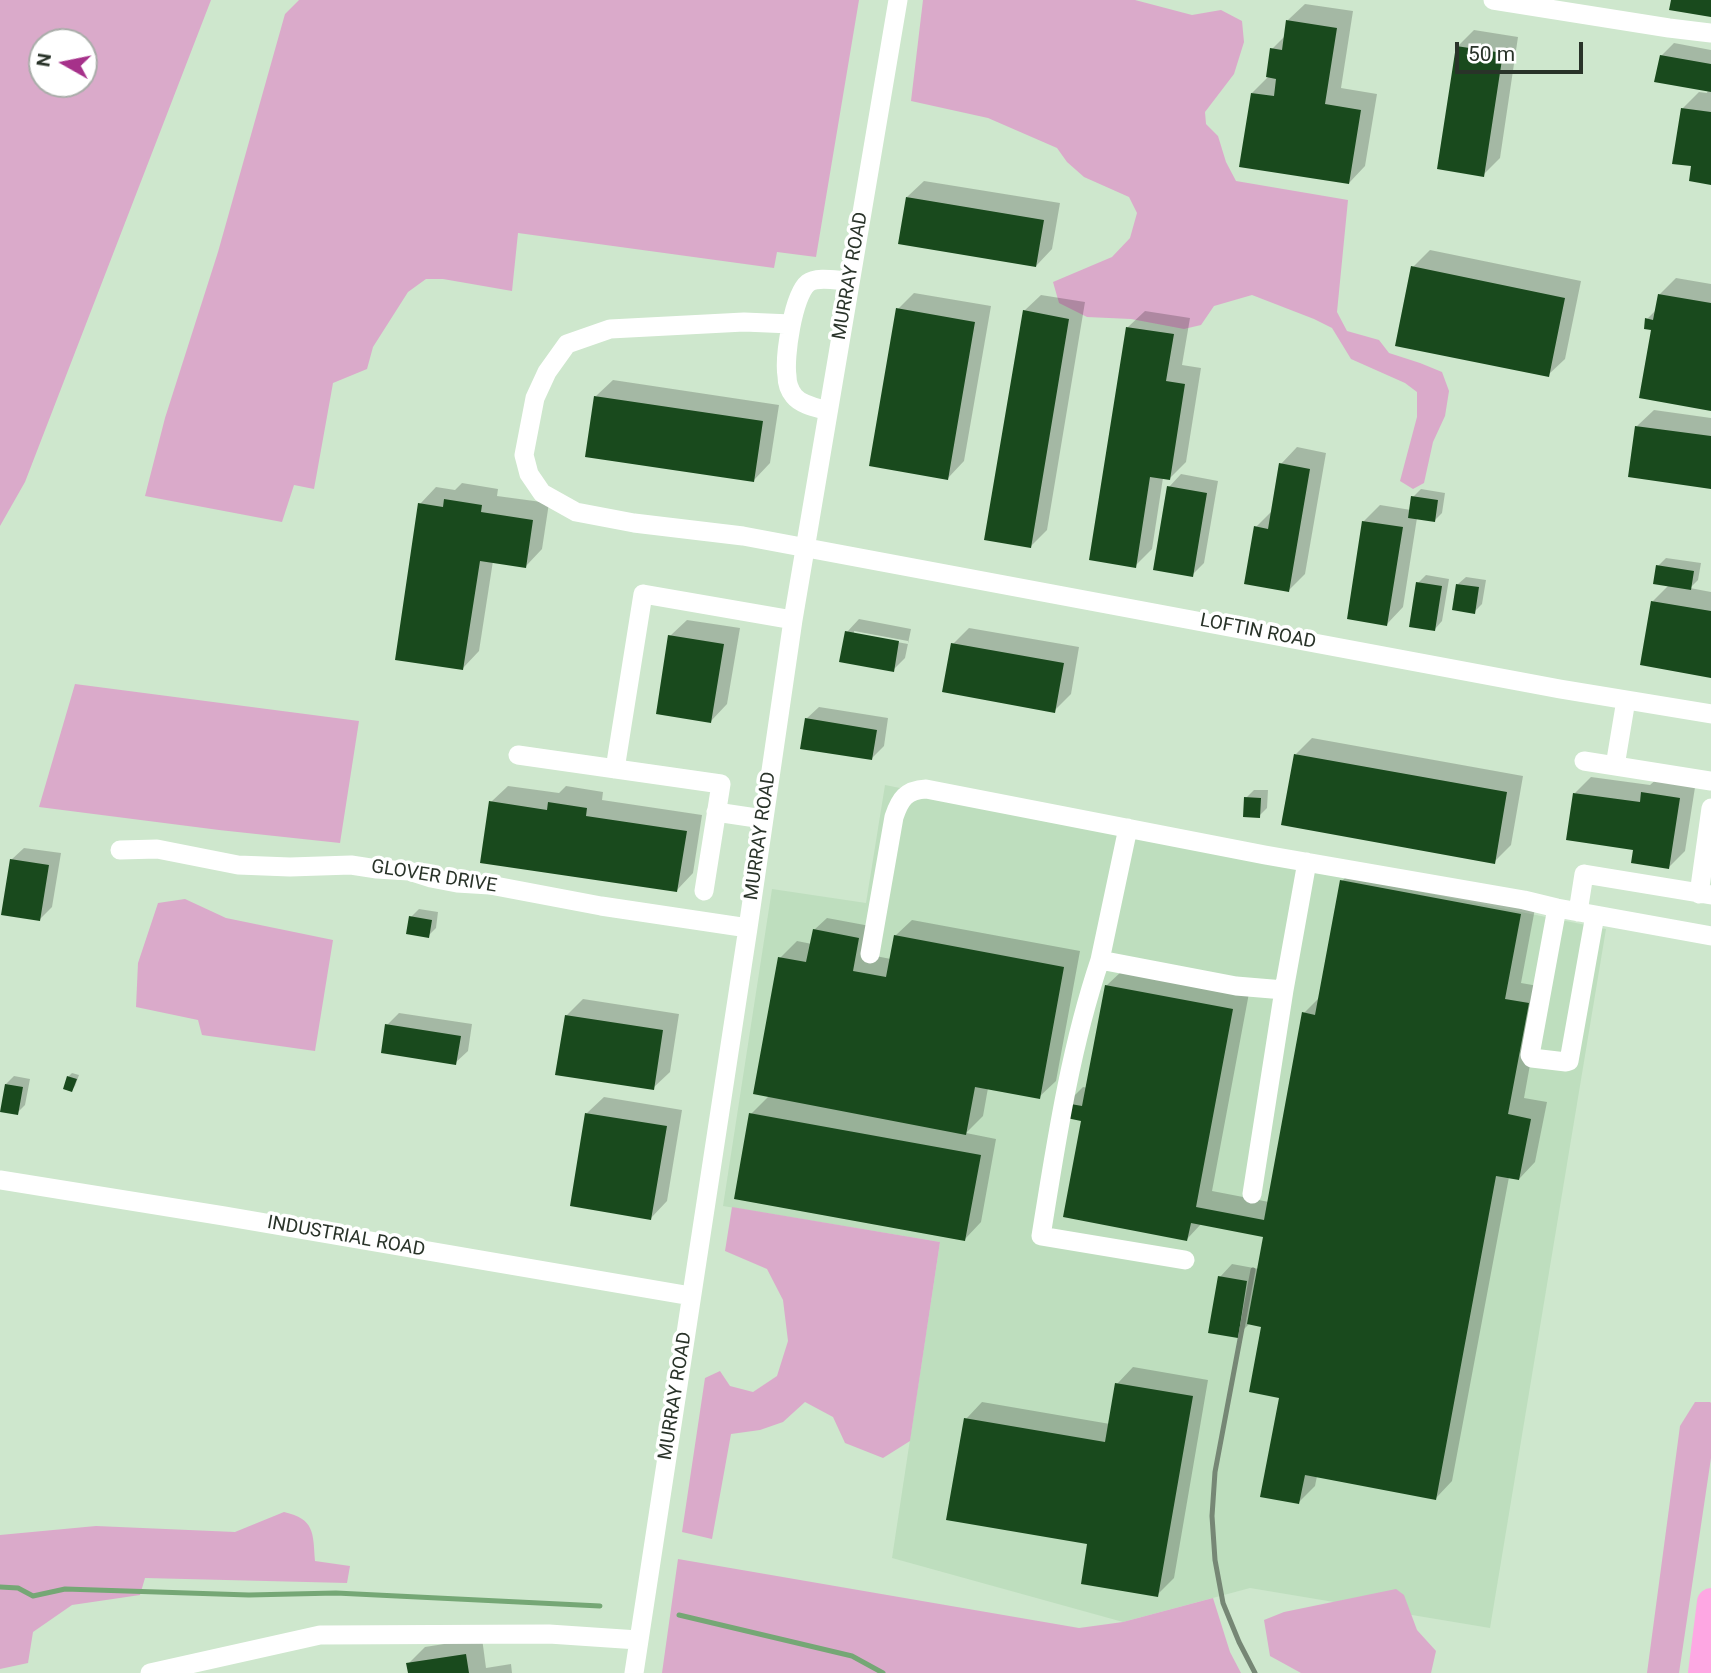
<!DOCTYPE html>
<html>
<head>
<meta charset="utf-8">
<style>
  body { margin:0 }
  #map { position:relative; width:1711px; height:1673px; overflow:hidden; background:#cee7cd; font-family:Roboto,sans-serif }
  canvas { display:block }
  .north { position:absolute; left:28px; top:28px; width:70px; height:70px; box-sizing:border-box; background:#fff; border:2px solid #a9ada9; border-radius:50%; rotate:279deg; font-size:19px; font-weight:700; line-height:28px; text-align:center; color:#293329 }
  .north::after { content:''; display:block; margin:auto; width:24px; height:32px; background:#a6318a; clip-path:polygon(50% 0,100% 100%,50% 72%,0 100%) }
  .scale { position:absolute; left:1455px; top:42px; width:128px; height:32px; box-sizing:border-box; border:4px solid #293329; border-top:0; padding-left:9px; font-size:21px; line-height:24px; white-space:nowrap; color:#293329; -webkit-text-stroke:5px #fff; paint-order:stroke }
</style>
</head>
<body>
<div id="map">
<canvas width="1711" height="1673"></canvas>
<div class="north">N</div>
<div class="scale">50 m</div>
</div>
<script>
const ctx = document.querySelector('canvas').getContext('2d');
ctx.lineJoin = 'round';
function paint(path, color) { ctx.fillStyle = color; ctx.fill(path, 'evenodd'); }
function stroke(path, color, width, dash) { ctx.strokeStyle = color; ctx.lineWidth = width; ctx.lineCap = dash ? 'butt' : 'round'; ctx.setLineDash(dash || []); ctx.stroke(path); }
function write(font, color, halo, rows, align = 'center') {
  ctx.font = font + ' Roboto,sans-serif'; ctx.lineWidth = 7; ctx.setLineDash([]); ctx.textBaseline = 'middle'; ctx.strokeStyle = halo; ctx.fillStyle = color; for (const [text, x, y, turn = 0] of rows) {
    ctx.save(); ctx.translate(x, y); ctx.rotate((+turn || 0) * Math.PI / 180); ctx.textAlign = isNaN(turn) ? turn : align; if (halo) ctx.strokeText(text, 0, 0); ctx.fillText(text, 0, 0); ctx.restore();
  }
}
const built = new Path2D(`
  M885 785 1606 929 1490 1628 1250 1588 1123 1622 892 1558 940 1242 723 1206 772 889 866 903Z`);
const green = new Path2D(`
  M0 0H211L25 482 0 526ZM42 42H84V84H42Z
  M299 0H859L816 257 777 252 774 268 518 233 512 291 443 279H426L408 292 373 347 367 369 333 383 314 489 294 485 282 522 145 496 165 418 218 252 285 14Z
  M923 0H1135L1192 15 1221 10 1242 21 1244 42 1234 74 1205 112 1206 124 1218 136 1226 162 1236 181 1348 200 1337 312 1347 331 1379 340 1389 353 1420 363 1442 372 1449 391 1445 416 1433 442 1424 483 1413 489 1400 481 1417 417V392L1405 383 1351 359 1332 328 1314 319 1252 295 1214 306 1201 325 1184 329 1131 319 1087 317 1059 303 1053 282 1112 257 1130 238 1137 213 1129 197 1084 177 1067 162 1057 148 988 118 911 101Z
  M75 684 359 721 340 843 219 830 39 807Z
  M185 899 226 918 333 940 315 1051 202 1035 198 1020 136 1007 138 963 158 903Z
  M732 1207 940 1242 910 1441 883 1458 845 1443 833 1417 805 1402 783 1422 760 1430 731 1434 712 1539 682 1532 705 1378 720 1371 730 1386 753 1392 777 1376 788 1341 783 1300 767 1269 725 1251Z
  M1695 1402H1710L1711 1403V1458L1679 1673H1647L1680 1426Z
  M284 1512C315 1519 313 1533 315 1561L350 1566 347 1583 145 1578 140 1595 72 1605 33 1632 28 1663 0 1669V1535L96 1526 235 1532Z
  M678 1559 1079 1628 1123 1622 1213 1598 1230 1652 1241 1673H662Z
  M1396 1589 1404 1595 1417 1630 1436 1651 1431 1673H1301L1270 1656 1264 1620 1284 1612Z`);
const shadow = new Path2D(`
  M1305 4 1353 11 1341 88 1377 94 1365 166 1349 183 1252 93 1269 76 1272 49 1286 35 1288 20Z
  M1474 30 1518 37 1500 158 1483 175 1457 47Z
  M1674 43 1711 50V183L1693 165 1683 108 1699 92 1707 93 1708 90 1661 56Z
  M924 181 1060 203 1052 249 1036 266 907 197Z
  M1430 250 1581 281 1565 359 1548 375 1413 267Z
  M1676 278 1711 284V409L1647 319 1657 309 1660 294Z
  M914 293 991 306 964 461 948 478 898 309Z
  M1041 295 1085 302 1047 530 1030 547 1024 311Z
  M1145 311 1190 318 1182 365 1201 368 1186 462 1169 479 1163 478 1152 549 1135 566 1128 327Z
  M613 380 779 405 770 463 754 480 596 396Z
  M1654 410 1711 418V487L1637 426Z
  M1297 447 1326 453 1305 574 1289 590 1256 527 1273 510 1281 464Z
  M1181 474 1218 481 1204 563 1192 575 1169 487Z
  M462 483 498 489 497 496 549 503 542 549 526 566 493 561 479 651 463 668 420 504 436 487 455 490Z
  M1421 489 1445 493 1442 513 1434 521 1417 518 1403 607 1387 624 1363 522 1380 505 1411 510 1413 497Z
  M1666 558 1701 563 1698 580 1690 588 1711 592V676L1653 601 1669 585 1658 566Z
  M1426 575 1449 579 1442 621 1435 629 1418 583Z
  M1466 577 1486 580 1482 604 1474 612 1458 584Z
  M859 619 911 629 905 658 893 670 847 632ZM854 631 908 641V644L854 634Z
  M687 620 740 628 727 704 711 721 670 636Z
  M969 628 1079 647 1071 694 1054 711 953 644Z
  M819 707 888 718 884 746 872 758 806 719Z
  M1312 738 1523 776 1511 845 1494 862 1296 754Z
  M1660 776 1696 781 1685 851 1669 867 1635 849 1575 793 1591 777 1650 785Z
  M508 786 559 793 566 786 603 792 602 800 702 815 693 873 677 890 491 802Z
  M1254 790H1268L1267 808 1259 816 1246 798Z
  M24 848 61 853 52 907 40 919 11 860Z
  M1359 864 1537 898 1521 983 1544 987 1524 1098 1547 1102 1535 1162 1519 1179 1509 1177 1452 1481 1436 1498 1317 1476 1315 1486 1299 1502 1281 1396 1263 1326 1250 1323 1237 1336 1220 1277 1232 1264 1259 1269 1265 1235 1202 1223 1187 1239 1083 1119 1067 1103 1083 1087 1088 1088 1106 986 1123 970 1249 993 1212 1191 1269 1202 1304 1013 1320 997 1342 881Z
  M419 909 438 912 436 928 428 936 411 917Z
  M827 918 870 926 865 954 891 959 895 936 912 920 1080 951 1056 1081 1039 1097 988 1088 983 1116 966 1133 996 1139 981 1222 965 1239 751 1114 769 1096 780 958 797 941 812 944 814 930Z
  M583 999 679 1014 670 1072 653 1088 566 1016Z
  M399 1013 472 1024 468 1051 455 1063 387 1025Z
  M72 1073 79 1075 75 1086 72 1090 68 1077Z
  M14 1076 30 1079 25 1105 17 1113 6 1084Z
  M604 1097 682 1110 667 1201 651 1218 587 1113Z
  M1133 1367 1208 1380 1174 1578 1157 1595 1089 1543 966 1419 982 1402 1110 1424 1117 1384Z
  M482 1638 486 1668 511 1664 512 1673H409L408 1664 425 1647Z`);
const stream = new Path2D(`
  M0 1587 18 1588 33 1596 65 1589 249 1595 336 1593 600 1606
  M679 1615 852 1656 883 1673`);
const building = new Path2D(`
  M1671 0H1711V17L1669 10Z
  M1286 20 1337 28 1325 104 1361 110 1349 184 1239 167 1251 93 1274 96 1276 79 1266 77 1270 48 1282 50Z
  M1456 46 1503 53 1484 177 1437 169Z
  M1660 55 1711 64V92L1654 82Z
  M1681 108 1711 112V185L1689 181 1691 166 1672 164Z
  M906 197 1044 220 1036 267 898 244Z
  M1411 266 1565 298 1549 377 1395 346Z
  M1658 294 1711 303V411L1639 398 1651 330 1644 329 1645 318 1653 320Z
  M896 308 975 322 948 480 869 466Z
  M1023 310 1069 319 1031 548 984 540Z
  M1126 327 1174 334 1166 381 1185 384 1170 480 1150 477 1136 568 1089 560Z
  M594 396 763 421 754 482 585 457Z
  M1635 426 1711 436V489L1628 477Z
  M1279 463 1310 469 1289 592 1244 584 1254 526 1268 529Z
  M1167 486 1207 493 1193 577 1153 570Z
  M1411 496 1438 500 1435 522 1408 518Z
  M444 499 482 505 481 512 533 520 526 568 480 561 463 670 395 660 418 503 443 507Z
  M1362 521 1403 527 1387 626 1347 619Z
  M1656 565 1694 571 1691 590 1653 584Z
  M1416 582 1442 586 1435 631 1409 627Z
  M1456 584 1479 587 1475 614 1452 610Z
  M1651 601 1711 611V678L1640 665Z
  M845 631 899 641 894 672 839 662Z
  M668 635 724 644 711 723 656 714Z
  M951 643 1064 663 1055 713 942 692Z
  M805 718 877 730 872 760 800 749Z
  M1294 754 1507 792 1495 864 1281 825Z
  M1641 792 1680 798 1669 869 1631 863 1633 850 1566 840 1573 793 1640 802Z
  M1244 797 1261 798 1260 818 1243 817Z
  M489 801 547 810 548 802 587 808 586 816 687 831 677 892 480 863Z
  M10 859 49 865 40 921 1 915Z
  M1340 880 1521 914 1505 999 1529 1003 1508 1114 1531 1119 1519 1180 1496 1176 1436 1500 1305 1475 1299 1504 1260 1497 1279 1398 1249 1392 1261 1327 1247 1324 1263 1237 1191 1223 1187 1241 1063 1217 1081 1121 1062 1117 1065 1103 1082 1106 1105 985 1233 1009 1196 1207 1264 1220 1302 1012 1315 1015Z
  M409 916 432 920 429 938 406 934Z
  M813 929 859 938 853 971 886 977 894 935 1064 967 1040 1099 975 1087 966 1135 753 1094 778 957 806 962Z
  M565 1015 663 1030 654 1090 555 1075Z
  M385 1024 461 1036 456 1065 381 1053Z
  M67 1076 77 1079 72 1092 63 1089Z
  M5 1084 23 1087 18 1115 0 1112Z
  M585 1113 667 1126 651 1220 570 1206Z
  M749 1113 981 1155 965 1241 734 1199Z
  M1218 1276 1247 1281 1238 1338 1208 1333Z
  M1115 1383 1193 1396 1158 1597 1081 1584 1087 1544 946 1520 964 1418 1105 1442Z
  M466 1654 469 1673H408L406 1663Z`);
const minor = new Path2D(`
  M1493 0 1669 28 1711 33
  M791 324 744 322 610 329 567 344 547 372 535 398 524 455 529 474 542 493 576 512 634 523 743 536 1560 689 1711 714
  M828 411C818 408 801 405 794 396 790 391 787 383 787 376 784 358 793 295 808 283 817 276 839 281 850 281
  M518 755 721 784 704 891
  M1584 761 1711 781
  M1615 766 1626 700
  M615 769 643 594 793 620
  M716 812 763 819
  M1128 828 1100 960 1236 986 1284 990 1307 862
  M120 850 157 849 238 865 290 867 351 865 377 869 409 871 431 878 457 883 490 885 601 906 748 928
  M1699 894 1711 808
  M1557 908 1530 1055 1532 1058 1566 1062 1569 1061 1595 915
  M1578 912 1584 874 1711 895
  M870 954 894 817C900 799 906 790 926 789L1265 855 1524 900 1557 908 1711 936
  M1100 960C1070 1049 1056 1143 1041 1236L1185 1260
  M0 1180 224 1216 691 1296
  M1252 1194 1284 990
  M150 1673 320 1635 549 1634 638 1640
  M634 1673 748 928 793 620 898 0`);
const highway = new Path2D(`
  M1702 1673 1711 1602`);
const rail = new Path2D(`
  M1253 1270 1215 1472 1212 1516 1215 1560 1223 1603 1239 1642 1255 1673`);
const streetNames = [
  ["MURRAY ROAD",851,276,-80],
  ["LOFTIN ROAD",1258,632,11],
  ["MURRAY ROAD",761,836,-82],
  ["GLOVER DRIVE",434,877,9],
  ["INDUSTRIAL ROAD",346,1237,10],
  ["MURRAY ROAD",676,1396,-81]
];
paint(built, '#bedebe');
paint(green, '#daaaca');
paint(shadow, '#0003');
stroke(stream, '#75a775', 5);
paint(building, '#194a1d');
stroke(minor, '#fff', 19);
stroke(highway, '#fea7e3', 28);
stroke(rail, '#768775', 5);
write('19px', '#293329', '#fff', streetNames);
</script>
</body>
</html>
